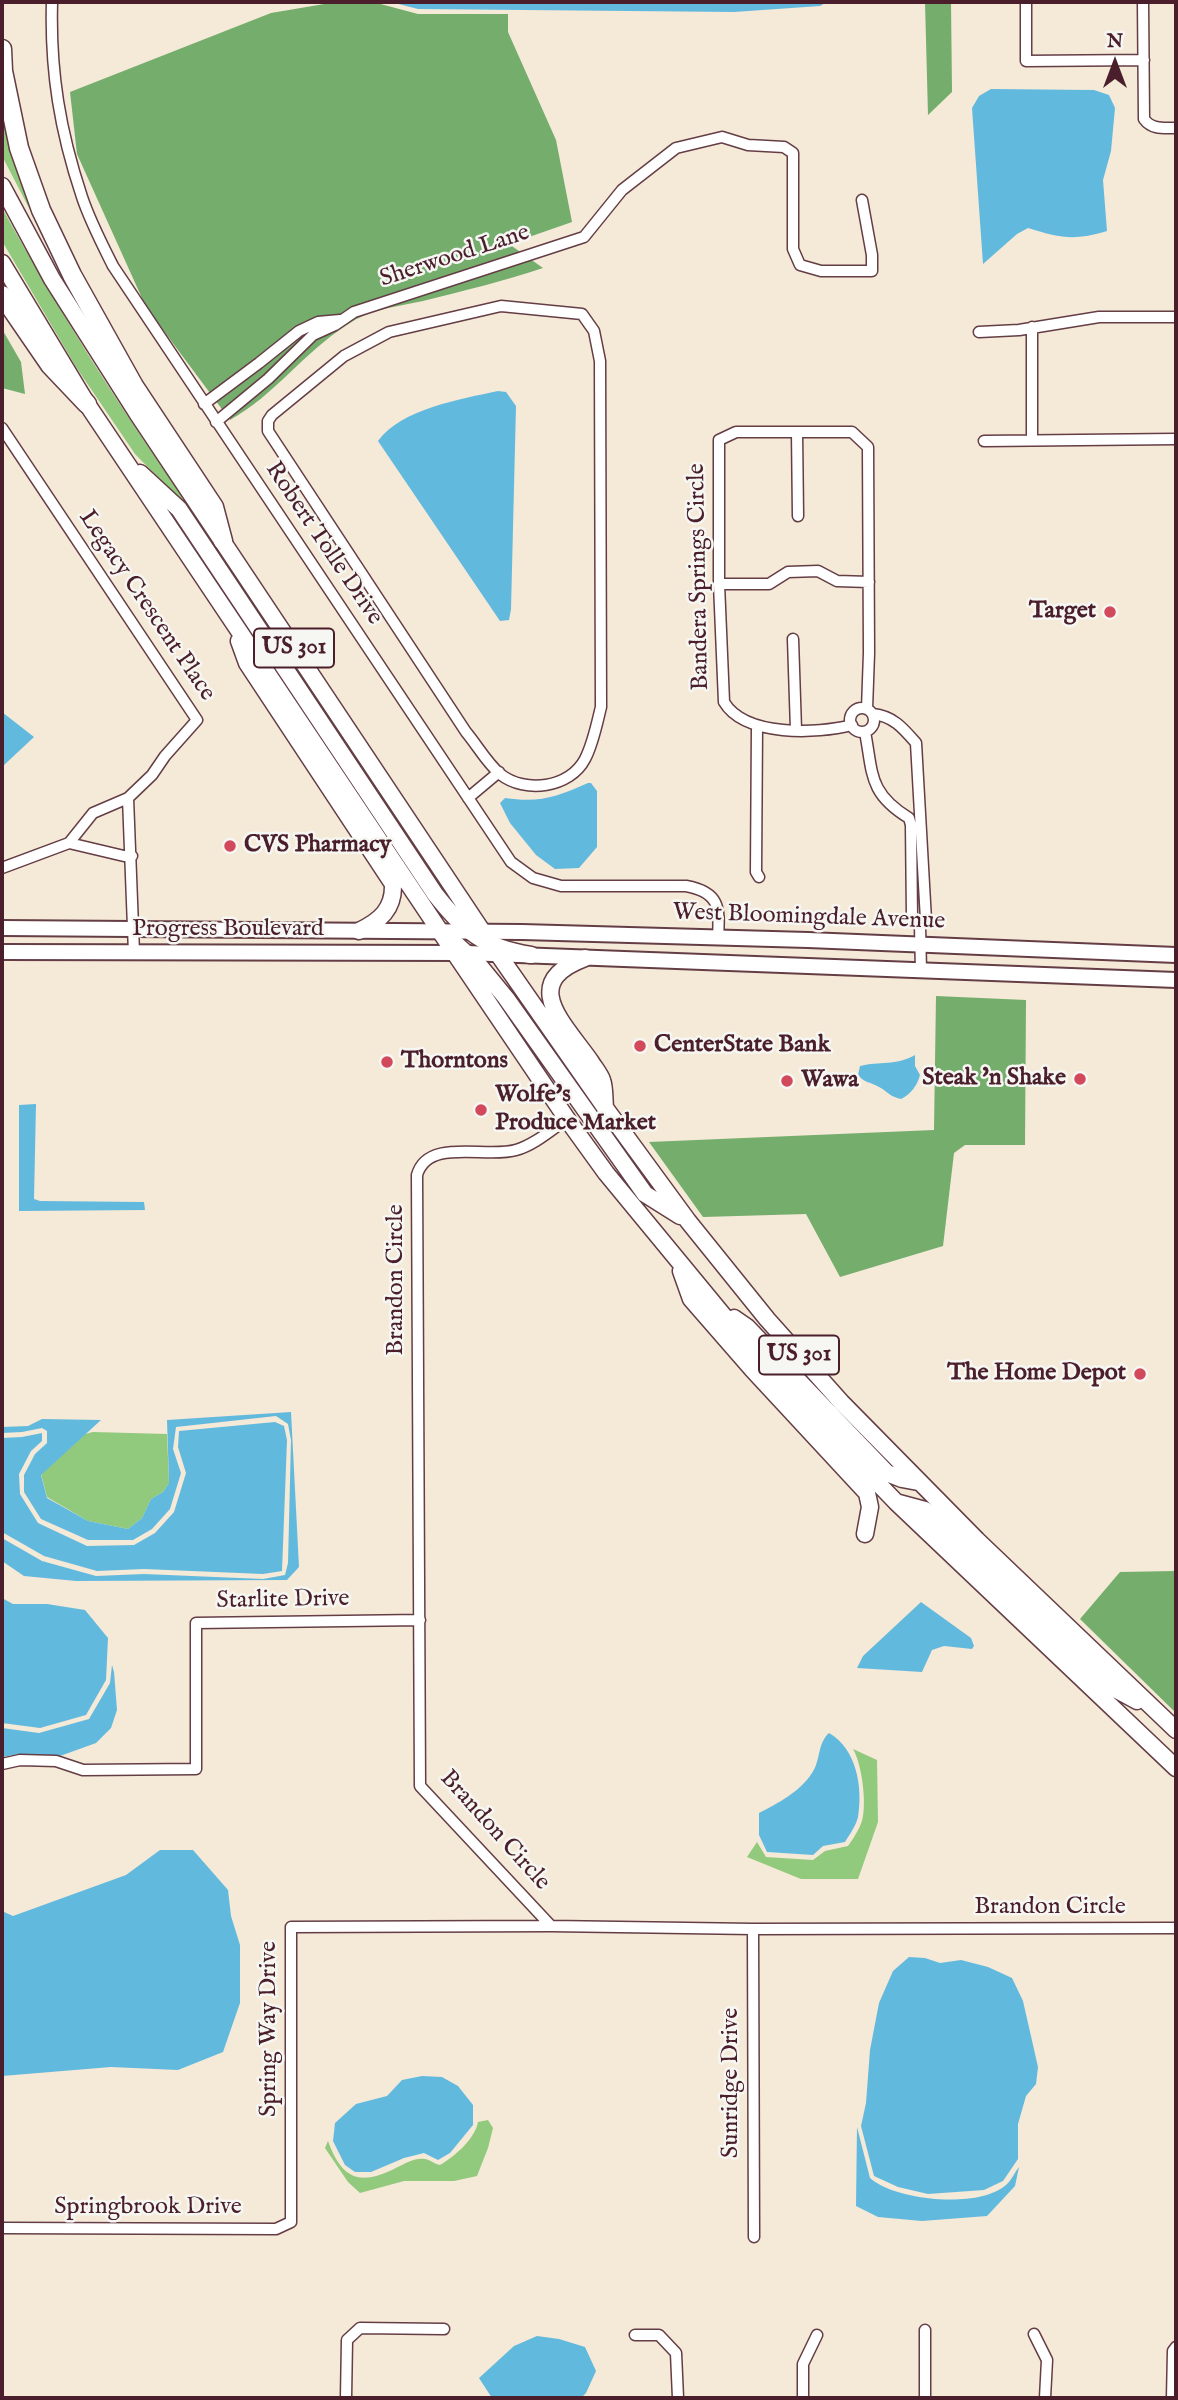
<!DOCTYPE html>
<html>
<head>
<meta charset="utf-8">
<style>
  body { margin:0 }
  #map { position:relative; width:1178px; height:2400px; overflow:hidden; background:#f5e9d7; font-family:"IM FELL English",serif }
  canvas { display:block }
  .frame { position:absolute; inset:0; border:4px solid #4a1f2b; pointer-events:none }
  .north { position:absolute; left:1080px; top:28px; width:70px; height:70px; -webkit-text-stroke:5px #f6f6f2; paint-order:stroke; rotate:0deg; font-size:19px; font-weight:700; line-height:28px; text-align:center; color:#4a1f2b }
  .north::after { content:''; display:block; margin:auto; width:24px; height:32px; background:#4a1f2b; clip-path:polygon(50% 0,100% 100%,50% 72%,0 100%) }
</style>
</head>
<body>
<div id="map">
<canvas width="1178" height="2400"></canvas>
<div class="frame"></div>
<div class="north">N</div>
</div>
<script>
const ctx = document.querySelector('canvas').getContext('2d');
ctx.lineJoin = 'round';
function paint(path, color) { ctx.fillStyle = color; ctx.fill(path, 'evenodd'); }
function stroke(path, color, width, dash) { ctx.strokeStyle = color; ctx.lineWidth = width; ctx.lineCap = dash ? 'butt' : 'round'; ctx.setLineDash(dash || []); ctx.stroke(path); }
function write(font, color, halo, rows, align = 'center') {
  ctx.font = font + ' "IM FELL English",serif'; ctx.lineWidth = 5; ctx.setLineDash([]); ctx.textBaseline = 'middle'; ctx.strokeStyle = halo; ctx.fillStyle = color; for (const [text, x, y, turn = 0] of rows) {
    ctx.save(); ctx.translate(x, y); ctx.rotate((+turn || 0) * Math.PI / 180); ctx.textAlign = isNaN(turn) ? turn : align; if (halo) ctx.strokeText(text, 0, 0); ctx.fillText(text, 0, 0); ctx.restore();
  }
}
const green = new Path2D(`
  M2 85 44 227 40 229 2 156Z
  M2 208C58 310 120 408 187 503L185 505 135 454 76 367 2 241Z
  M93 1432 167 1434 169 1483 163 1492 151 1499 142 1518 128 1529 88 1521 47 1497 41 1474 85 1434Z
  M853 1749 877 1760 878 1822 858 1879H801L747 1857 757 1842 766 1857 813 1860 825 1851 848 1846C853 1839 859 1830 862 1821 867 1804 862 1764 853 1749Z
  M488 2120 493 2128 488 2148 477 2176 454 2181H404L360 2193 348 2182 325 2148 328 2141C341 2177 358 2187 394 2169 402 2165 415 2157 425 2159 431 2160 434 2164 440 2165 454 2157 475 2139 478 2122Z`);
const forest = new Path2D(`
  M336 2H373L418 14H508V32L556 140 572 222 509 244 543 268C504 281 463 291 423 301 396 307 370 309 347 325 304 352 275 395 230 420L146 307 77 154 70 92 271 13Z
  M925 2H951L952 92 928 115Z
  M2 329 21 362 25 394 2 388Z
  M936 996 1026 1000 1025 1145H965L954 1153 943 1246 840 1277 806 1214 703 1217 649 1142 934 1130Z
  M1176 1571V1713L1080 1619 1120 1572Z`);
const water = new Path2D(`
  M391 2H827L820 6 734 12 418 9Z
  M991 89 1094 90 1109 95 1115 108 1111 151 1103 180 1107 231C1074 241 1060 238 1028 228L1017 234 983 264 972 108 979 96Z
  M498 391 506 392 516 406 511 609 509 620 500 621 378 441C401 409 461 399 498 391Z
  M2 712 34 737 3 766 2 765Z
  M588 783H591L597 791V847L579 868 555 869 536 855 510 823 500 803 505 798C540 803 556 797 588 783Z
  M915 1055V1066L920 1075C917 1086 911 1094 901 1099 890 1097 887 1091 879 1087 871 1082 864 1083 858 1075L860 1066C880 1061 895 1066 915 1055Z
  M36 1104 34 1199 40 1201 144 1202 145 1210 19 1211V1105Z
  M291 1412 299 1567 287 1580 76 1581 24 1576 2 1561V1538L42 1561 96 1576 144 1574 263 1579 285 1575 288 1563 291 1440 288 1424 276 1416 176 1427 173 1449 181 1473 170 1509 152 1529 133 1540H88L41 1519 24 1492V1475L35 1454 47 1443V1431L42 1428 22 1432 2 1433V1427L28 1426 42 1419 101 1420 41 1475 47 1498 88 1521 128 1529 142 1518 151 1499 163 1492 169 1483 167 1420Z
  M275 1422 284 1426 287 1440 282 1571 263 1574 144 1569 97 1571 44 1556 2 1532V1438L22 1437 42 1433V1441L31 1451 19 1474 20 1494 38 1523 87 1546 134 1545 155 1533 174 1512 186 1473 178 1447 179 1431Z
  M2 1598 13 1604H47L85 1610 108 1638 106 1680 86 1715 40 1728 2 1723Z
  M921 1602 971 1638 974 1646 972 1649 944 1646 932 1650 922 1672 857 1668 863 1656Z
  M112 1665 114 1672 117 1710 111 1728 96 1743 60 1756 19 1754 2 1757V1728L39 1733 89 1719 110 1683Z
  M829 1733C857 1749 863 1788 858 1817 856 1826 849 1835 845 1842L823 1846 813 1855 767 1852 759 1835V1813C777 1804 801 1791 812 1773 821 1760 817 1744 829 1733Z
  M160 1850H193L228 1890 231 1916 240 1945V2003L223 2052 178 2070 111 2067 2 2076V1911L13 1916 126 1875Z
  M909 1957 925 1958 940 1963 961 1960 988 1967 1012 1978 1023 2001 1038 2067 1036 2084 1026 2096 1018 2124V2159L1003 2181 984 2190 928 2194 898 2187 874 2176 861 2126 866 2103 870 2050 879 2003 893 1971Z
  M422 2076 442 2077 458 2086 473 2105V2125L450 2153 438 2160 424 2153 404 2158 371 2172H355L345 2165 333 2141 335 2123 356 2104 387 2096 402 2080Z
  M857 2127 870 2178C896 2201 979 2209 1006 2185 1011 2181 1015 2172 1019 2167L1015 2186 987 2216 922 2221 878 2217 856 2206Z
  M537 2336 559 2339 585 2347 596 2371 586 2393 581 2398H492L479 2378 514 2346Z`);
const street = new Path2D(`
  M52 2C50 72 60 131 82 197 90 221 102 244 113 266L511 862 533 878 561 886H686C719 892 720 907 718 937
  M1026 2V61L1144 60
  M1143 2 1144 119C1152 130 1164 128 1176 128
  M501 306 582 314 594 331 600 361 601 707C597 723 593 744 585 759 570 788 525 794 500 774 487 763 477 745 466 732L268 431V421L272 415 344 356 389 332Z
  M979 332 1019 330 1099 317H1176
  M204 404 259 363 299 331 318 322 340 320
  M216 422 268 379 313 335 335 325 354 312 584 237 622 190 676 148 722 137 748 145 784 147 793 153V249L800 265 821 271H872V255L862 200
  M2 428 197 720 165 756 152 775 128 798 93 813 69 843 2 868
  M797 432 798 516
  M1032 440V327
  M984 441 1176 439
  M719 584H769L788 572 818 571 837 581 869 582
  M793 639 796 730
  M850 720a12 12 0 1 1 24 0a12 12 0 1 1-24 0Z
  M873 714C893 716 903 728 916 743L926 920 920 926 921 971
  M852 725C817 734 745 737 724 702L719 584V440L736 432H852L868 447 869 653 867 709
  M757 726 756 872 759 877
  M865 732C873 773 868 793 909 818L911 825 912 918 920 926
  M128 798 134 953
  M468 798 499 772
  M69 843 124 856H132
  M2 1764 20 1760 56 1761 83 1770 196 1769V1623L420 1620
  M551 1926 420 1786 417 1175C428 1137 487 1159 516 1150 534 1145 551 1130 567 1119
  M753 1929 754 2237
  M2 2228 276 2229 291 2222V1927L551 1926 753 1929 1176 1928
  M1034 2334 1047 2360 1045 2398
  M635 2335H659L676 2353 678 2398
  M346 2398 347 2340 360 2328 444 2329
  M803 2398V2364L817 2335
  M925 2398V2330
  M1172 2398 1173 2351 1176 2347`);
const secondary = new Path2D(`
  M2 928 522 932 808 940 1176 955
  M2 952 466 953 1176 980`);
const primary = new Path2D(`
  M2 186 52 279 137 413 482 931 606 1109 688 1221 767 1319 842 1403 977 1540 1176 1730
  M2 263 87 404 454 952 567 1119 606 1173 728 1321 839 1443 896 1502 1176 1768
  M140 473 179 509 435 894C464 931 484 948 531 955
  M239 641 247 663 393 884C394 909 380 921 359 931
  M456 944 479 965 506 998 645 1194 680 1216
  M585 958C518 983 564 1023 591 1062 594 1067 600 1074 602 1080 605 1088 604 1098 605 1107
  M681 1271 691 1299 752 1369 867 1493 870 1507 865 1534
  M734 1318 747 1327 887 1473 902 1479 918 1482
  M899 1503 925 1510 1113 1688 1137 1701`);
const highway = new Path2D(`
  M2 49 3 71 19 148 41 210 72 275 134 386 214 507 223 541
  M2 295 50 365 87 404`);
const markers = [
  [1110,612,7,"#d1495b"],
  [230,846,7,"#d1495b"],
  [640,1046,7,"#d1495b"],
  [387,1062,7,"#d1495b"],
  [1080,1079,7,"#d1495b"],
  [787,1081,7,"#d1495b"],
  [481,1110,7,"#d1495b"],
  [1140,1374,7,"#d1495b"]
];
const shields = [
  [294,648,80],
  [799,1355,80]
];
const shieldNames = [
  ["US 301",294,648],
  ["US 301",799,1355]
];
const streetNames = [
  ["Sherwood Lane",455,257,-18],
  ["Robert Tolle Drive",323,544,56],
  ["Bandera Springs Circle",700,577,-91],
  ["Legacy Crescent Place",146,606,56],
  ["West Bloomingdale Avenue",809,918,2],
  ["Progress Boulevard",228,930],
  ["Brandon Circle",397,1280,-90],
  ["Starlite Drive",283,1601,-1],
  ["Brandon Circle",494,1831,48],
  ["Brandon Circle",1050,1908],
  ["Spring Way Drive",270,2029,-90],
  ["Sunridge Drive",732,2083,-90],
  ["Springbrook Drive",148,2208]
];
const poiNames = [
  ["Target",1096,612,"right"],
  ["CVS Pharmacy",244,846],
  ["CenterState Bank",654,1046],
  ["Thorntons",401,1062],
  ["Steak 'n Shake",1066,1079,"right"],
  ["Wawa",801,1081],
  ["Wolfe's",495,1096],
  ["Produce Market",495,1124],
  ["The Home Depot",1126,1374,"right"]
];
paint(green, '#91c97d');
paint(forest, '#74ad6c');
paint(water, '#62b9de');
stroke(street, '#643d45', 13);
stroke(secondary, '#643d45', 18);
stroke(primary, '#643d45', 19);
stroke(highway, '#643d45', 21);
stroke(street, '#fff', 10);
stroke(secondary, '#fff', 14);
stroke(primary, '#fff', 16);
stroke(highway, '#fff', 18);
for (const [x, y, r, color] of markers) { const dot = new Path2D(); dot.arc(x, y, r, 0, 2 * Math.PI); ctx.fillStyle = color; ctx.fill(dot); stroke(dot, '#f6f6f2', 2.5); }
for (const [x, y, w] of shields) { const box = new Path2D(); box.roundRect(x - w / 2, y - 19.5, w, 39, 5); ctx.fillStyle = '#f6f6f2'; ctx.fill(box); stroke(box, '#4a1f2b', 2); }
write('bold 23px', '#4a1f2b', null, shieldNames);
write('24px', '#4a1f2b', '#f6f6f2', streetNames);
write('bold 24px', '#4a1f2b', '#f6f6f2', poiNames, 'left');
</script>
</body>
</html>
